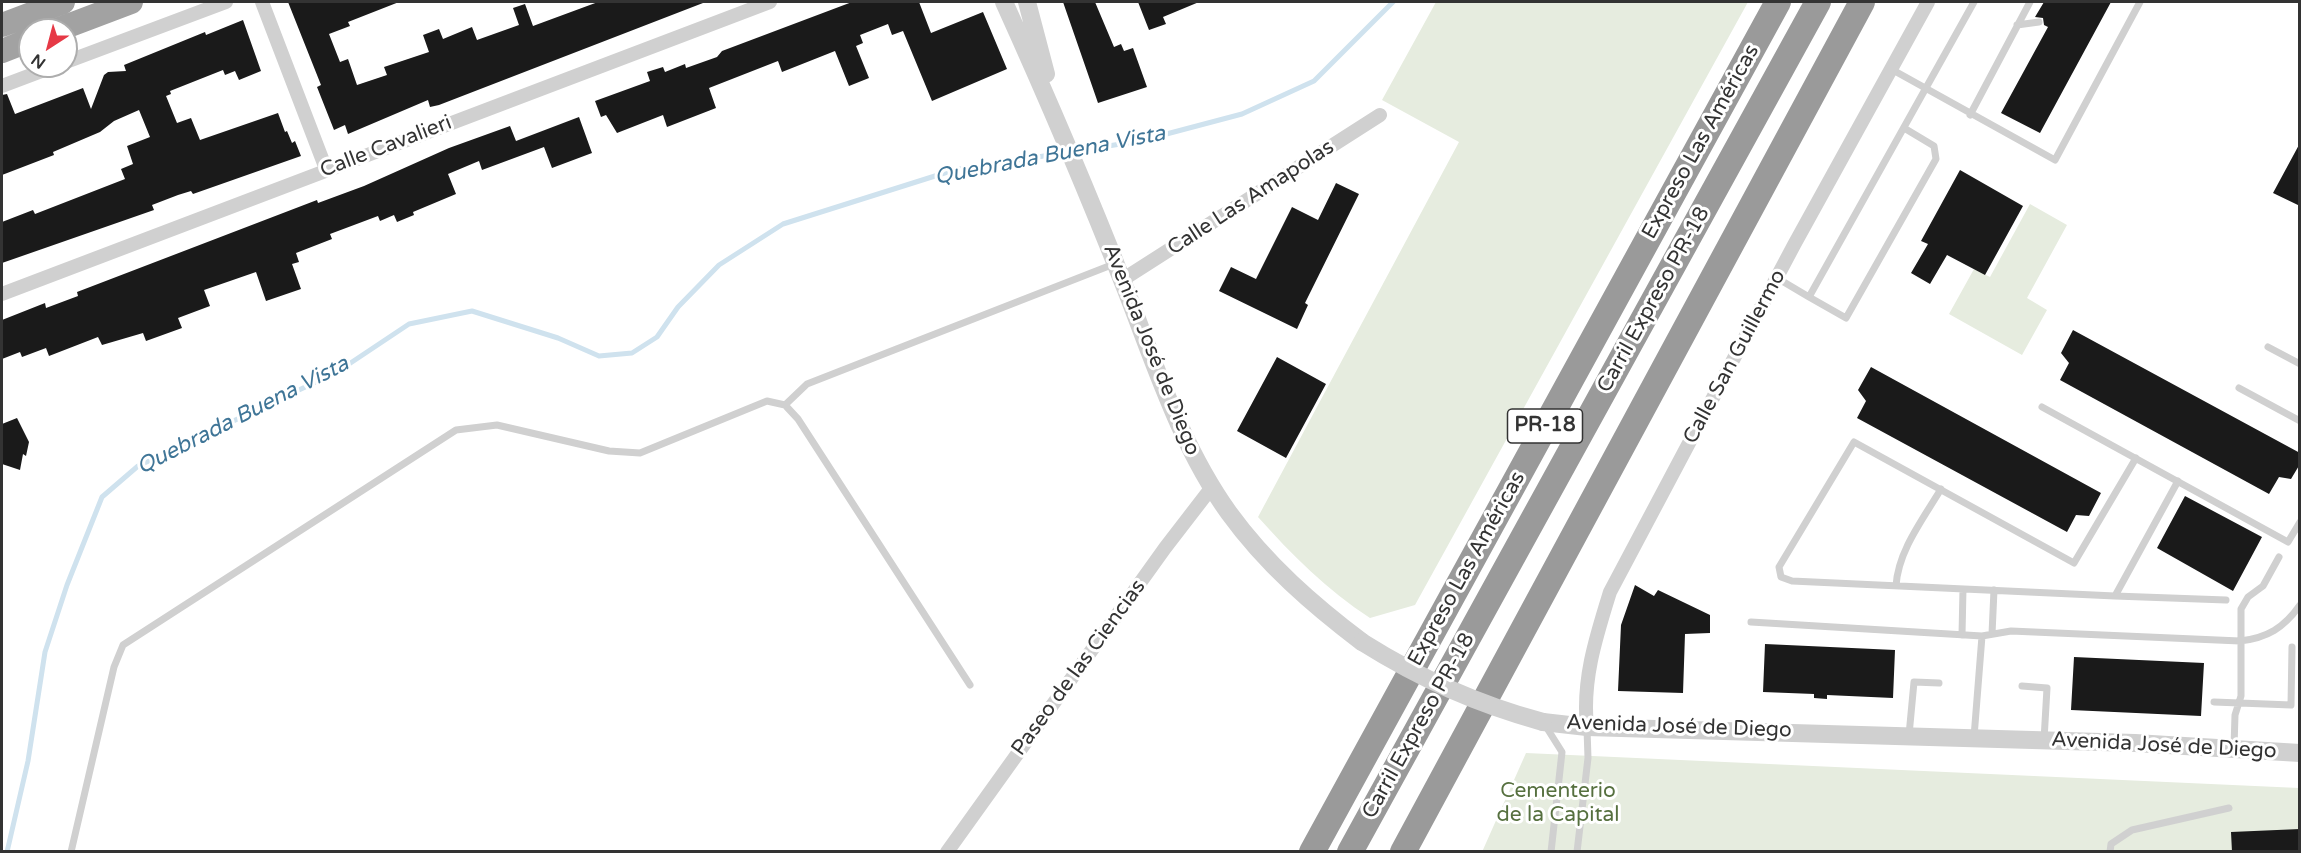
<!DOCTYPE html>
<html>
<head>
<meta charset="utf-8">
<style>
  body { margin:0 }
  #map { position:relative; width:2301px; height:853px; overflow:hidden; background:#fff; font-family:"Varela Round",sans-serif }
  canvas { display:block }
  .frame { position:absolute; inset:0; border:3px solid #333; pointer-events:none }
  .north { position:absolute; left:18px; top:18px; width:60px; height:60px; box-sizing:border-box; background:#fff; border:2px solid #adadad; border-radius:50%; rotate:216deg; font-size:16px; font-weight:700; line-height:24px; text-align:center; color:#333 }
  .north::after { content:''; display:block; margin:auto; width:21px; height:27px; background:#e63946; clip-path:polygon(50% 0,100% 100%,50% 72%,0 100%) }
</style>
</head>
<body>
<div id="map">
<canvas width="2301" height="853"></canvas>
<div class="frame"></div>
<div class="north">N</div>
</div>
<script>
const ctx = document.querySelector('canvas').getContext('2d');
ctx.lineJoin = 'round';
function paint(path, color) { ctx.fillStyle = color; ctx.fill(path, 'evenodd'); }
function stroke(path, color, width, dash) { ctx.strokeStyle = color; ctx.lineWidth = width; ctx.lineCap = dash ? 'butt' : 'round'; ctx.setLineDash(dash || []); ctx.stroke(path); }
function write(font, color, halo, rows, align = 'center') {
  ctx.font = font + ' "Varela Round",sans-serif'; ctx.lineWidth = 6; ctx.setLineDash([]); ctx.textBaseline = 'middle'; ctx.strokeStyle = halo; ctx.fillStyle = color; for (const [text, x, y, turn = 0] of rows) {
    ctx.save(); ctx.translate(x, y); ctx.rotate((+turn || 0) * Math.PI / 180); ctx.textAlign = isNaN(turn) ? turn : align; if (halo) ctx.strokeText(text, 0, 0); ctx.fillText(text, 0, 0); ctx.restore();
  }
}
const green = new Path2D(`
  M1436 2H1748L1415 605 1370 618C1327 590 1292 555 1258 517L1459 142 1382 100Z
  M2030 204 2067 225 2027 298 2047 310 2022 355 1949 314 1974 269 1990 277Z
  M1526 753 2299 788V851L1482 852Z`);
const stream = new Path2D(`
  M7 852 28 761 45 652 67 585 102 497 138 466 337 372 409 324 472 311 558 338 599 356 632 353 657 337 678 307 719 265 783 224 954 170 1140 141 1242 114 1314 81 1393 2`);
const building = new Path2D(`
  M288 2H399L348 22 350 26 329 34 340 62 348 59 357 85 387 75 384 67 429 52 423 35 439 29 443 39 472 27 477 40 519 25 513 8 525 4 533 26 598 2 703 3 439 105 430 107 428 100 348 134 345 125 334 130 317 87 321 85Z
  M852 2H919L931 33 983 12 1007 69 932 101 903 31 892 35 888 24 860 35 863 43 856 46 869 78 849 86 835 51 782 72 778 61 709 88 716 108 667 127 663 115 617 133 606 115 601 117 595 101 650 81 647 72 663 67 665 72 685 64 686 68 717 57 722 51Z
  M1063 2H1095L1114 47 1121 44 1124 51 1133 48 1147 87 1098 103Z
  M1138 2H1199L1163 17 1166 24 1149 30Z
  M2044 2H2111L2040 133 2001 113 2048 27 2044 25 2043 18 2035 17Z
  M243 20 261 71 239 80 235 71 225 75 223 70 170 91 171 94 166 96 177 123 191 118 200 140 278 113 285 132 287 131 292 143 295 141 301 156 193 194 191 191 178 195 152 205 154 210 2 263V222L33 210 35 214 125 179 121 169 133 164 127 146 150 137 139 110 114 121 100 132 53 152 54 155 2 175V95L7 94 15 114 83 88 91 109 104 75 108 72 126 71 124 65 205 32 206 35Z
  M579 117 592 153 552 168 544 147 482 170 479 161 448 174 456 194 413 212 414 215 397 222 394 215 380 221 378 216 330 234 332 239 296 253 299 262 292 264 301 289 266 301 256 272 204 290 210 306 178 318 182 328 146 341 143 333 102 345 98 337 49 356 46 348 22 357 20 352 2 359V320L45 303 46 308 78 296 77 292 317 200 318 203 364 186 449 148 510 126 516 141Z
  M2300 143V206L2273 193Z
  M1960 170 2023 206 1985 275 1947 255 1930 284 1911 273 1928 244 1921 241Z
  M1336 183 1359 194 1305 303 1308 305 1297 329 1219 291 1231 267 1256 279 1292 207 1318 220Z
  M2073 330 2300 453V464L2291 479 2279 477 2269 494 2060 380 2069 363 2061 353Z
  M1277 357 1326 384 1286 458 1237 431Z
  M1871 367 2101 493 2089 516 2076 515 2067 532 1857 418 1866 401 1858 390Z
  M17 418 29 442 26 456 23 454 20 470 2 464V424Z
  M2185 496 2262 537 2233 591 2157 548Z
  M1635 585 1654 596 1658 590 1710 615V633L1685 634 1683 693 1618 691 1621 625Z
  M1765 644 1895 650 1893 698 1827 695V699L1814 698V694L1763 692Z
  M2074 657 2204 663 2201 716 2071 710Z
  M2300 829V852H2232L2231 832Z`);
const service = new Path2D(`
  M2017 25 2039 22
  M1891 69 2055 160 2140 2
  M1970 115 2030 2
  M1904 128 1934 146 1936 159 1846 318 1809 297 1974 2
  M1777 278 1809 297
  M2268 347 2300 364
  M2239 388 2300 421
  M785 405 807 384 1114 264
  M2042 407 2288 542 2300 522
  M2178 481 2115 596 2226 600
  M1896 586C1898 551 1923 519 1941 489
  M2115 596 1792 581 1781 577 1779 567 1854 442 2074 563 2136 458
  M1751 622 1982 636 1974 737
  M1992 634 1994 590
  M1962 635 1963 589
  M1982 636 2011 631 2240 641C2267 638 2284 628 2300 605
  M2022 686 2047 688 2044 740
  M2214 702 2291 705 2292 647
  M1545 725 1562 752 1551 852
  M1909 735 1914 682 1939 683
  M2234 747 2235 715 2241 696V609L2248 597 2263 586 2279 557
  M71 852 114 667 123 645 456 430 497 425 609 451 640 453 767 401 785 405 798 419 970 685
  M1577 852 1588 758 1587 729
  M2110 852 2111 844 2132 830 2229 808`);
const minor = new Path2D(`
  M262 2 326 169
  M66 62 226 2
  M2 86 55 66
  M1122 280 1380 115
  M2 294 770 2
  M1587 727C1582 680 1596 637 1610 592L1794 245 1928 2
  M947 852 1165 548 1212 487`);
const tertiary = new Path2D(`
  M1004 2C1047 97 1088 193 1126 290 1156 367 1181 446 1229 513 1266 564 1313 605 1362 642
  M1027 2 1046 74
  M1543 722 1587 727 2135 743 2300 753`);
const trunk = new Path2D(`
  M2 25 63 2
  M57 30 131 2
  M2 51 30 40`);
const motorway = new Path2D(`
  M1312 852 1778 2
  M1350 852 1818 2
  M1403 852 1862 2`);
const tertiaryBridge = new Path2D(`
  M1362 642C1421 679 1477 704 1543 722`);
const shields = [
  [1545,426,75]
];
const shieldNames = [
  ["PR-18",1545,426]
];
const streetNames = [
  ["Expreso Las Américas",1701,142,-61],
  ["Calle Cavalieri",386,147,-21],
  ["Calle Las Amapolas",1251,198,-33],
  ["Carril Expreso PR-18",1654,300,-61],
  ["Avenida José de Diego",1151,350,68],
  ["Calle San Guillermo",1735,357,-62],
  ["Expreso Las Américas",1467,569,-61],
  ["Paseo de las Ciencias",1079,668,-54],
  ["Carril Expreso PR-18",1419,726,-61],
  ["Avenida José de Diego",1679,727,2],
  ["Avenida José de Diego",2164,746,3]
];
const parkNames = [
  ["Cementerio",1558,791],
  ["de la Capital",1558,815]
];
const waterNames = [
  ["Quebrada Buena Vista",1050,156,-11],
  ["Quebrada Buena Vista",243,416,-27]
];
paint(green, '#e6ecdf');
stroke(stream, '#cfe2ee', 5);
paint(building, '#1a1a1a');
stroke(service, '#d0d0d0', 7);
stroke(minor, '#d0d0d0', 14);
stroke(tertiary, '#d0d0d0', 18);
stroke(trunk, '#a2a2a2', 24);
stroke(motorway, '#9a9a9a', 26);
stroke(tertiaryBridge, '#d0d0d0', 18);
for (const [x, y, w] of shields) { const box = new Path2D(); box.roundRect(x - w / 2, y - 17, w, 34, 4.5); ctx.fillStyle = '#fff'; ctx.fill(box); stroke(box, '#333', 1.5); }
write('bold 20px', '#333', null, shieldNames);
write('21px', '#333', '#fff', streetNames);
write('21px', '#56703f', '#fff', parkNames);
write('italic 22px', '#3f7597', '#fff', waterNames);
</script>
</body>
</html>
